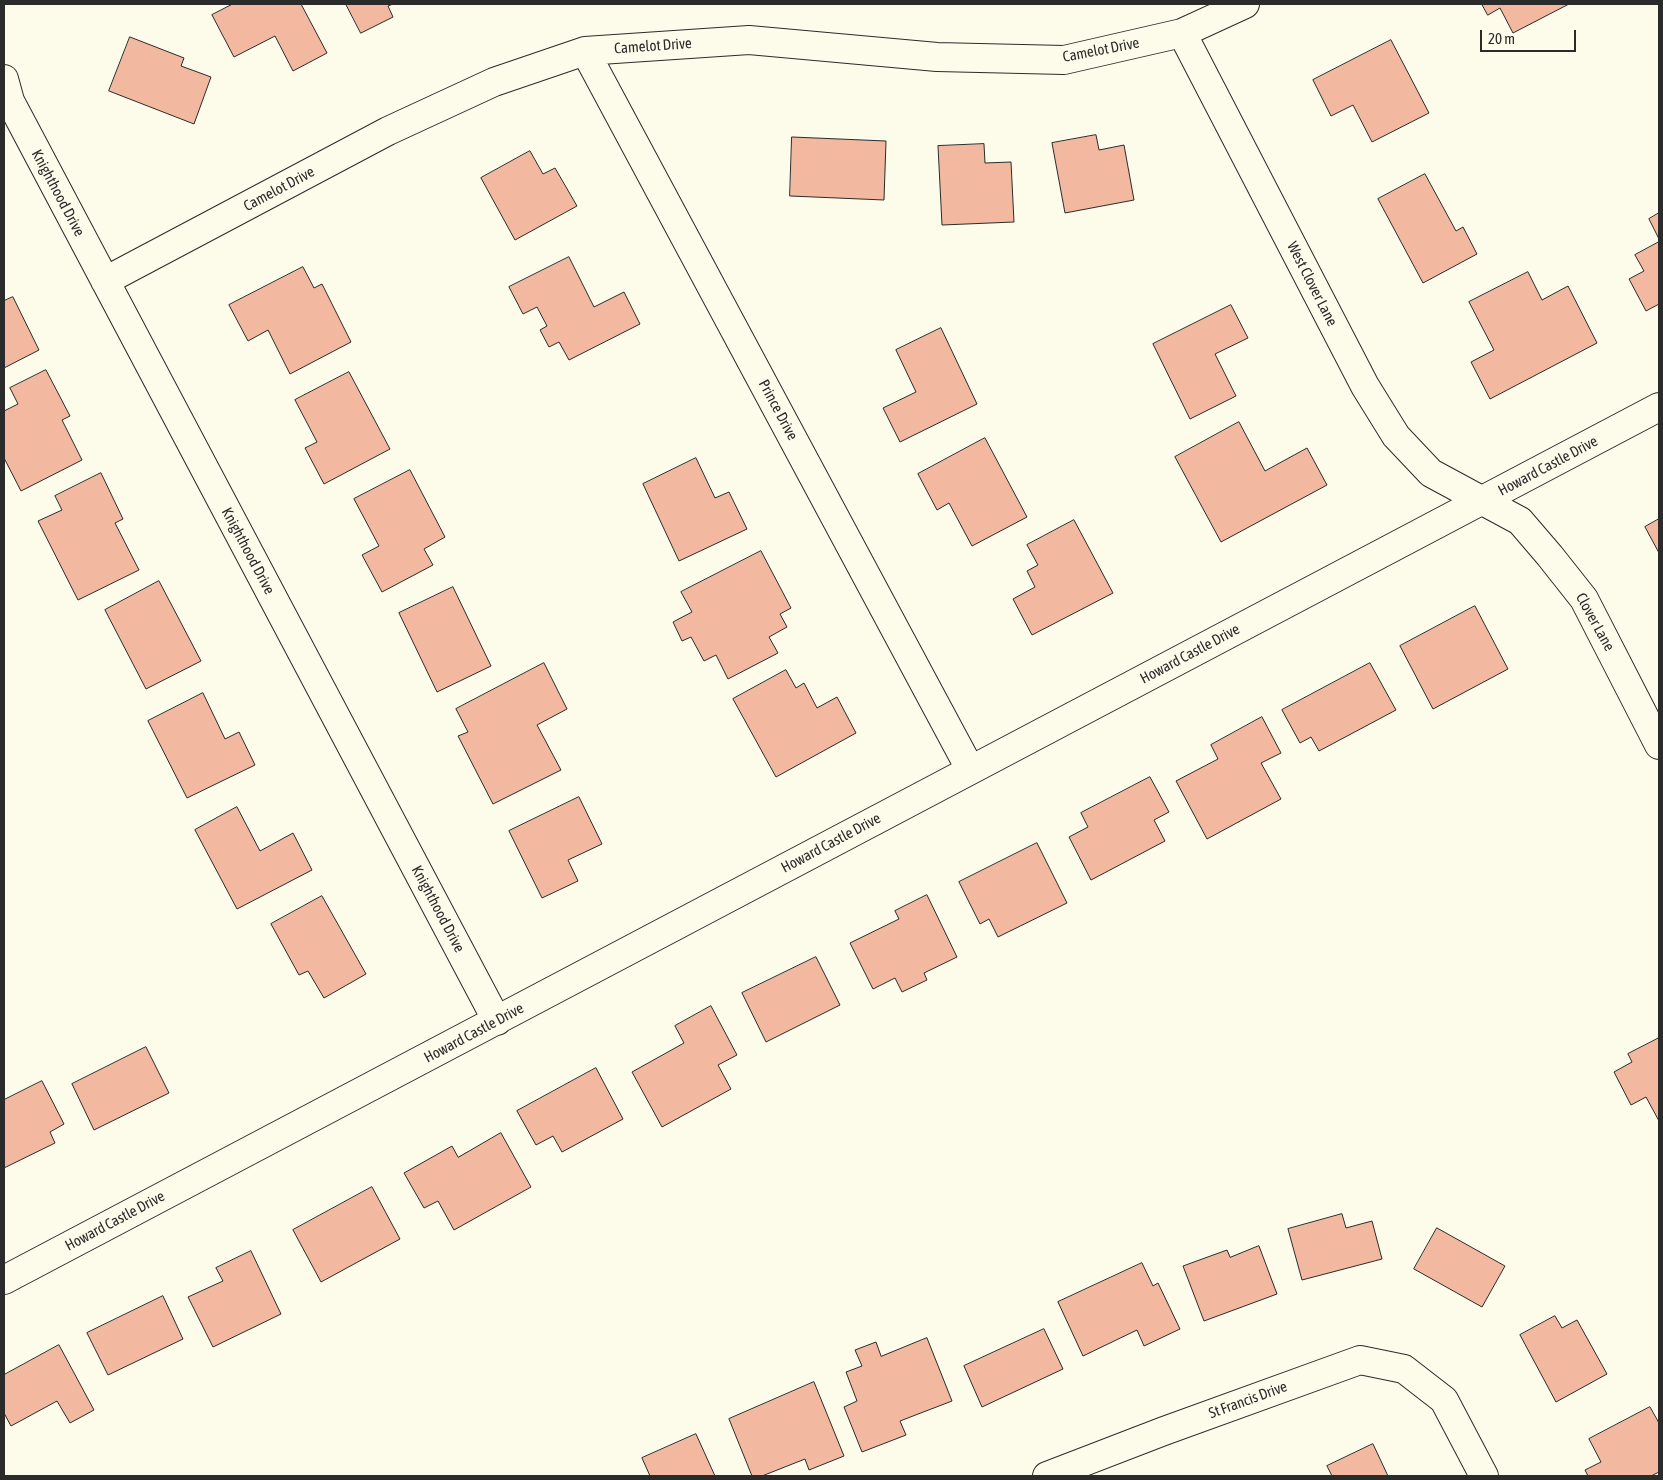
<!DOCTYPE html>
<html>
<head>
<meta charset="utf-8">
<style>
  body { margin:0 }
  #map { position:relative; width:1663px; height:1480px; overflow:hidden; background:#fdfbea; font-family:"Asap Condensed",sans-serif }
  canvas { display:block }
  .frame { position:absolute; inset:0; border:5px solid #2b2b2b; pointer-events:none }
  .scale { position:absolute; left:1480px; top:30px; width:96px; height:22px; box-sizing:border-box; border:2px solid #2b2b2b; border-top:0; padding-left:6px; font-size:15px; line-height:18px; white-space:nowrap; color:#2b2b2b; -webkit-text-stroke:4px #fdfbea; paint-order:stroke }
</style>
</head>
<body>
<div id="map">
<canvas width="1663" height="1480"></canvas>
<div class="frame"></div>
<div class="scale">20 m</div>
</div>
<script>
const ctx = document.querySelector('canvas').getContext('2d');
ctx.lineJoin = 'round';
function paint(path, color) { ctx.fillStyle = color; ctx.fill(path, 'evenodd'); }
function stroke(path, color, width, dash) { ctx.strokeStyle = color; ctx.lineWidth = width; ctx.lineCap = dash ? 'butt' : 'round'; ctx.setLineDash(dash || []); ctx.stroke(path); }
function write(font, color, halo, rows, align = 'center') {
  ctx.font = font + ' "Asap Condensed",sans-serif'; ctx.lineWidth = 4; ctx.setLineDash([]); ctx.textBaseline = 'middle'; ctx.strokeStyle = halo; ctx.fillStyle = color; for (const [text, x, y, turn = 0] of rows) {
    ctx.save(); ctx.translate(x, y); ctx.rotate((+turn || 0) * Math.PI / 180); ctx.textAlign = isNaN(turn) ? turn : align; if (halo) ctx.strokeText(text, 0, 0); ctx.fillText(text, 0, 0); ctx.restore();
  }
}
const building = new Path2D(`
  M233 4H301L327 53 293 71 275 36 234 57 212 15Z
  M346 4H393L388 6 393 17 361 33Z
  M1482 4H1569L1513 33 1500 8 1488 15Z
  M130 37 184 58 181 66 211 77 194 124 109 91Z
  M1391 40 1429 113 1372 142 1353 105 1331 116 1313 80Z
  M1096 135 1099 150 1124 145 1134 200 1065 213 1052 143Z
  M792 137 886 141 884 200 790 196Z
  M984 144 985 163 1011 162 1014 222 942 225 938 146Z
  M530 151 543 174 555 168 577 206 515 240 481 178Z
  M1425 174 1456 231 1463 227 1477 254 1423 283 1378 199Z
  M1659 213V239L1649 219Z
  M1659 242V304L1646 311 1629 279 1644 271 1635 255Z
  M569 257 594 307 624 292 640 324 569 360 559 342 549 347 540 330 547 326 537 307 523 314 509 287Z
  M303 267 314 288 322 284 351 342 290 374 268 330 248 341 229 305Z
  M1528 272 1542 300 1568 286 1597 343 1490 399 1471 362 1494 350 1469 302Z
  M13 297 39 350 4 368V301Z
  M1231 305 1248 338 1215 354 1236 396 1190 419 1153 344Z
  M941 328 977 404 900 442 883 408 916 392 896 350Z
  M46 370 70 416 62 420 82 460 21 491 4 458V411L18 404 10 388Z
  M349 372 390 449 324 484 305 448 317 442 295 400Z
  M1239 422 1265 471 1307 448 1327 485 1221 542 1175 457Z
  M985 438 1027 517 972 546 949 503 937 510 918 474Z
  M696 458 715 498 729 492 747 529 679 561 643 484Z
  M410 470 445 537 424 549 433 565 382 592 362 555 379 546 354 499Z
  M101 473 123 519 115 523 139 570 78 600 38 521 62 510 55 496Z
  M1659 519V553L1645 527Z
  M1074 520 1113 593 1032 635 1013 599 1035 587 1027 571 1038 565 1027 545Z
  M761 551 791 608 780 614 787 627 769 637 778 653 728 679 716 655 704 661 691 637 682 641 673 622 692 612 681 592Z
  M159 581 201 661 146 689 105 610Z
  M453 587 491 666 437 692 399 613Z
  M1475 606 1508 669 1433 709 1400 646Z
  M544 663 567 709 537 725 561 770 493 804 458 736 468 732 456 709Z
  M1370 663 1396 710 1319 751 1311 737 1300 743 1282 710Z
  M786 670 796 688 804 683 817 708 837 697 856 733 776 777 733 699Z
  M203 693 225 739 239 732 255 765 187 798 148 721Z
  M1262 717 1281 753 1261 763 1281 799 1207 839 1176 781 1218 759 1211 745Z
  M1150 777 1169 812 1154 820 1165 841 1091 880 1069 837 1088 827 1081 813Z
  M579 797 602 844 568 860 578 881 542 898 509 831Z
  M237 807 260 851 293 833 312 870 237 909 195 830Z
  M1037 843 1067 903 998 937 989 919 980 924 959 882Z
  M927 895 957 957 924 973 927 980 902 992 895 978 873 989 850 943 899 919 895 911Z
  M322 896 366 974 324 998 308 971 299 975 271 924Z
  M816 957 840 1005 766 1042 742 993Z
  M711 1006 737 1055 718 1065 731 1089 662 1127 632 1072 684 1043 675 1026Z
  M1659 1038V1121L1646 1097 1631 1105 1614 1072 1632 1062 1628 1054Z
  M146 1047 169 1093 94 1130 72 1084Z
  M596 1068 623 1119 562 1152 553 1136 536 1145 517 1111Z
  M42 1081 64 1124 50 1132 55 1143 4 1168V1100Z
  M501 1133 531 1187 454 1230 438 1201 424 1208 404 1173 452 1146 458 1157Z
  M372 1187 400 1239 321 1282 293 1230Z
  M1342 1214 1346 1228 1372 1221 1382 1259 1302 1280 1288 1229Z
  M1437 1228 1505 1266 1482 1307 1414 1269Z
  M1259 1246 1277 1294 1204 1321 1183 1266 1227 1250 1230 1257Z
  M251 1251 281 1314 213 1347 188 1297 223 1281 216 1268Z
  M1142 1263 1153 1286 1158 1283 1180 1329 1144 1346 1137 1330 1083 1356 1058 1302Z
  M163 1296 183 1339 108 1375 87 1333Z
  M1555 1316 1562 1328 1577 1320 1607 1374 1556 1402 1520 1335Z
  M1044 1329 1063 1369 982 1407 964 1366Z
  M927 1338 952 1401 900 1421 906 1435 862 1452 844 1407 857 1401 846 1372 862 1366 855 1350 876 1342 881 1356Z
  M59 1345 94 1410 70 1423 57 1401 11 1426 4 1413V1375Z
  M814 1382 844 1456 809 1470 805 1459 762 1476H752L729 1419Z
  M1650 1407 1659 1423V1472L1651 1476H1588L1585 1470 1601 1462 1589 1439Z
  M696 1434 715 1476H650L642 1458Z
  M1373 1444 1388 1476H1332L1327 1466Z`);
const minor = new Path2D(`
  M1182 33 1365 386 1396 436 1431 473 1520 521 1550 556 1584 599 1659 745
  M585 51 970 769
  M4 79 10 101 497 1021
  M105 281 388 131 494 82 585 51 749 40 937 57 1064 60 1182 33 1245 4
  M4 1280 1659 407
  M1047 1476 1164 1431 1360 1360 1404 1369 1444 1400 1484 1476`);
const streetNames = [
  ["Camelot Drive",653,46,-4],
  ["Camelot Drive",1101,50,-11],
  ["Camelot Drive",279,189,-28],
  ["Knighthood Drive",58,193,62],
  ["West Clover Lane",1312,284,63],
  ["Prince Drive",778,410,62],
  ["Howard Castle Drive",1548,466,-28],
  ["Knighthood Drive",248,551,62],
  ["Clover Lane",1595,622,61],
  ["Howard Castle Drive",1190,654,-28],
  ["Howard Castle Drive",831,843,-28],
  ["Knighthood Drive",438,909,62],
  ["Howard Castle Drive",474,1033,-28],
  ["Howard Castle Drive",115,1221,-28],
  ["St Francis Drive",1248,1400,-20]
];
paint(building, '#f2b8a0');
stroke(building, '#2b2b2b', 1);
stroke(minor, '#2b2b2b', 30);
stroke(minor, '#fdfbea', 28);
write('15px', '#2b2b2b', '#fdfbea', streetNames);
</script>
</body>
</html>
